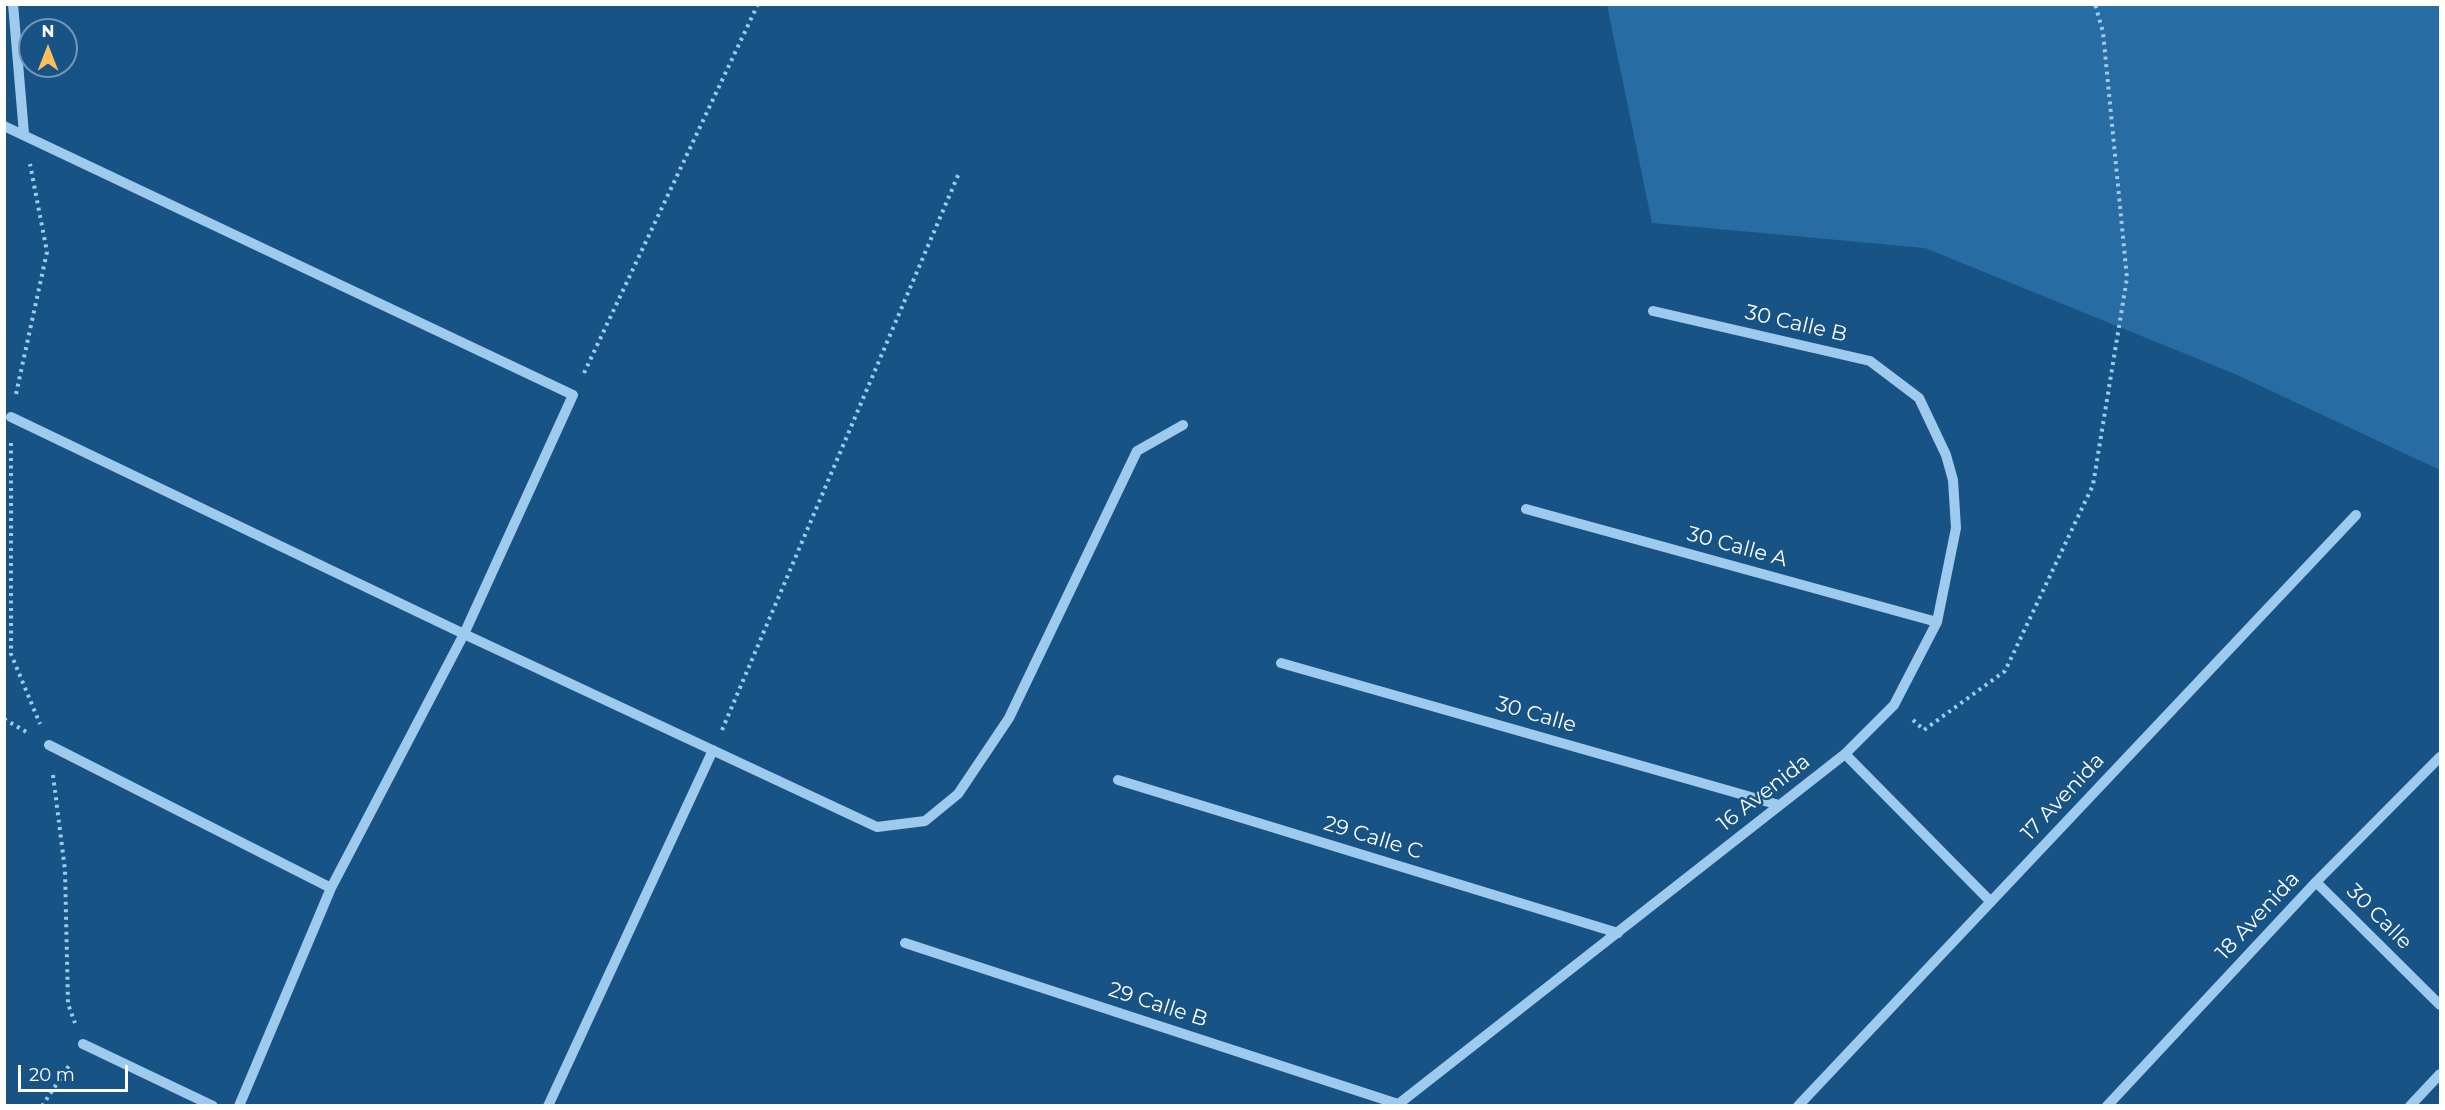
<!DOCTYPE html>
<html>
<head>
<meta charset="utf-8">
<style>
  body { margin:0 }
  #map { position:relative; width:2445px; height:1110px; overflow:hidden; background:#185386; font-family:Montserrat,sans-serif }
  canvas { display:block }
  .frame { position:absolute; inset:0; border:6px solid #fff; pointer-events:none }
  .north { position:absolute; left:18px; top:18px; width:60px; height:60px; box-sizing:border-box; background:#185386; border:2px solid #7498b6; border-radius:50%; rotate:0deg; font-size:16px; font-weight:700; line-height:24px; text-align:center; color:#fff }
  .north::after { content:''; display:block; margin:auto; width:21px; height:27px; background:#ffbe5a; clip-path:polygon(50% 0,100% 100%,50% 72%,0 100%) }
  .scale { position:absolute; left:18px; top:1065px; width:110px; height:27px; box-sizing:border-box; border:3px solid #fff; border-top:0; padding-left:8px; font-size:18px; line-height:21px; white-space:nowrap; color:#fff; -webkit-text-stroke:4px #185386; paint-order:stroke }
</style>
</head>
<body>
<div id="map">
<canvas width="2445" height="1110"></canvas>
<div class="frame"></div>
<div class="north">N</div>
<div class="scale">20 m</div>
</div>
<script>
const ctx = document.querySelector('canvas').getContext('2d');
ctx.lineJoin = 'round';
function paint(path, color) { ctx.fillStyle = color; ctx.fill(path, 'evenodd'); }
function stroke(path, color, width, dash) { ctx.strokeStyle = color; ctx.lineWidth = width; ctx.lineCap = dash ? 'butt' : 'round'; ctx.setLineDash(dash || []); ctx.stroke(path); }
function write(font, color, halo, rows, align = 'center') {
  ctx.font = font + ' Montserrat,sans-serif'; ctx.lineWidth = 5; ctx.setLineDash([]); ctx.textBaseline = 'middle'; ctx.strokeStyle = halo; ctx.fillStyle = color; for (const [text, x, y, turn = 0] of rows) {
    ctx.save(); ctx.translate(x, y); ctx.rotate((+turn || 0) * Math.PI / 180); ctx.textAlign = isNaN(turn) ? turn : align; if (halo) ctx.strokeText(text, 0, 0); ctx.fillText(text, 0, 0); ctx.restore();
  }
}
const green = new Path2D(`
  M1607 5H2440V470L2235 374 1925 248 1652 223Z`);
const path = new Path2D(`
  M584 373 758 4
  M16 394 47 252 30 164
  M11 443V654L40 724
  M4 719 30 734
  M1913 720 1924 730 2005 671 2093 485 2127 278 2103 32 2095 4
  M722 730 959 173
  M53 775 65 870 68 1004 75 1023
  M42 1106 70 1064`);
const minor = new Path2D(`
  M13 4 24 134
  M4 126 573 395 464 634 331 888 239 1106
  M11 417 464 634 877 827 925 821 958 794 1009 718 1137 451 1183 425
  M1526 509 1937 622
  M1281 663 1779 805
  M49 745 331 888
  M1845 754 1991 902
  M1118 780 1618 933
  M2316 882 2440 1005
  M905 943 1398 1104
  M83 1044 213 1106
  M548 1106 713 750
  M1396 1106 1845 754 1894 705 1937 622 1956 528 1953 480 1946 455 1919 398 1870 361 1653 311
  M1798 1106 2356 515
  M2107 1106 2316 882 2440 757
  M2410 1106 2440 1074`);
const streetNames = [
  ["30 Calle B",1796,324,13],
  ["30 Calle A",1737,547,15],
  ["30 Calle",1536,715,16],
  ["16 Avenida",1764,793,-38],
  ["17 Avenida",2063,797,-47],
  ["29 Calle C",1373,838,17],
  ["18 Avenida",2258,916,-47],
  ["30 Calle",2379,917,45],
  ["29 Calle B",1158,1005,18]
];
paint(green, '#276ca3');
stroke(path, '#9ecaed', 4, [3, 4.5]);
stroke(minor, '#9ecaed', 10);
write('21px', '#fff', '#185386', streetNames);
</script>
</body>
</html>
